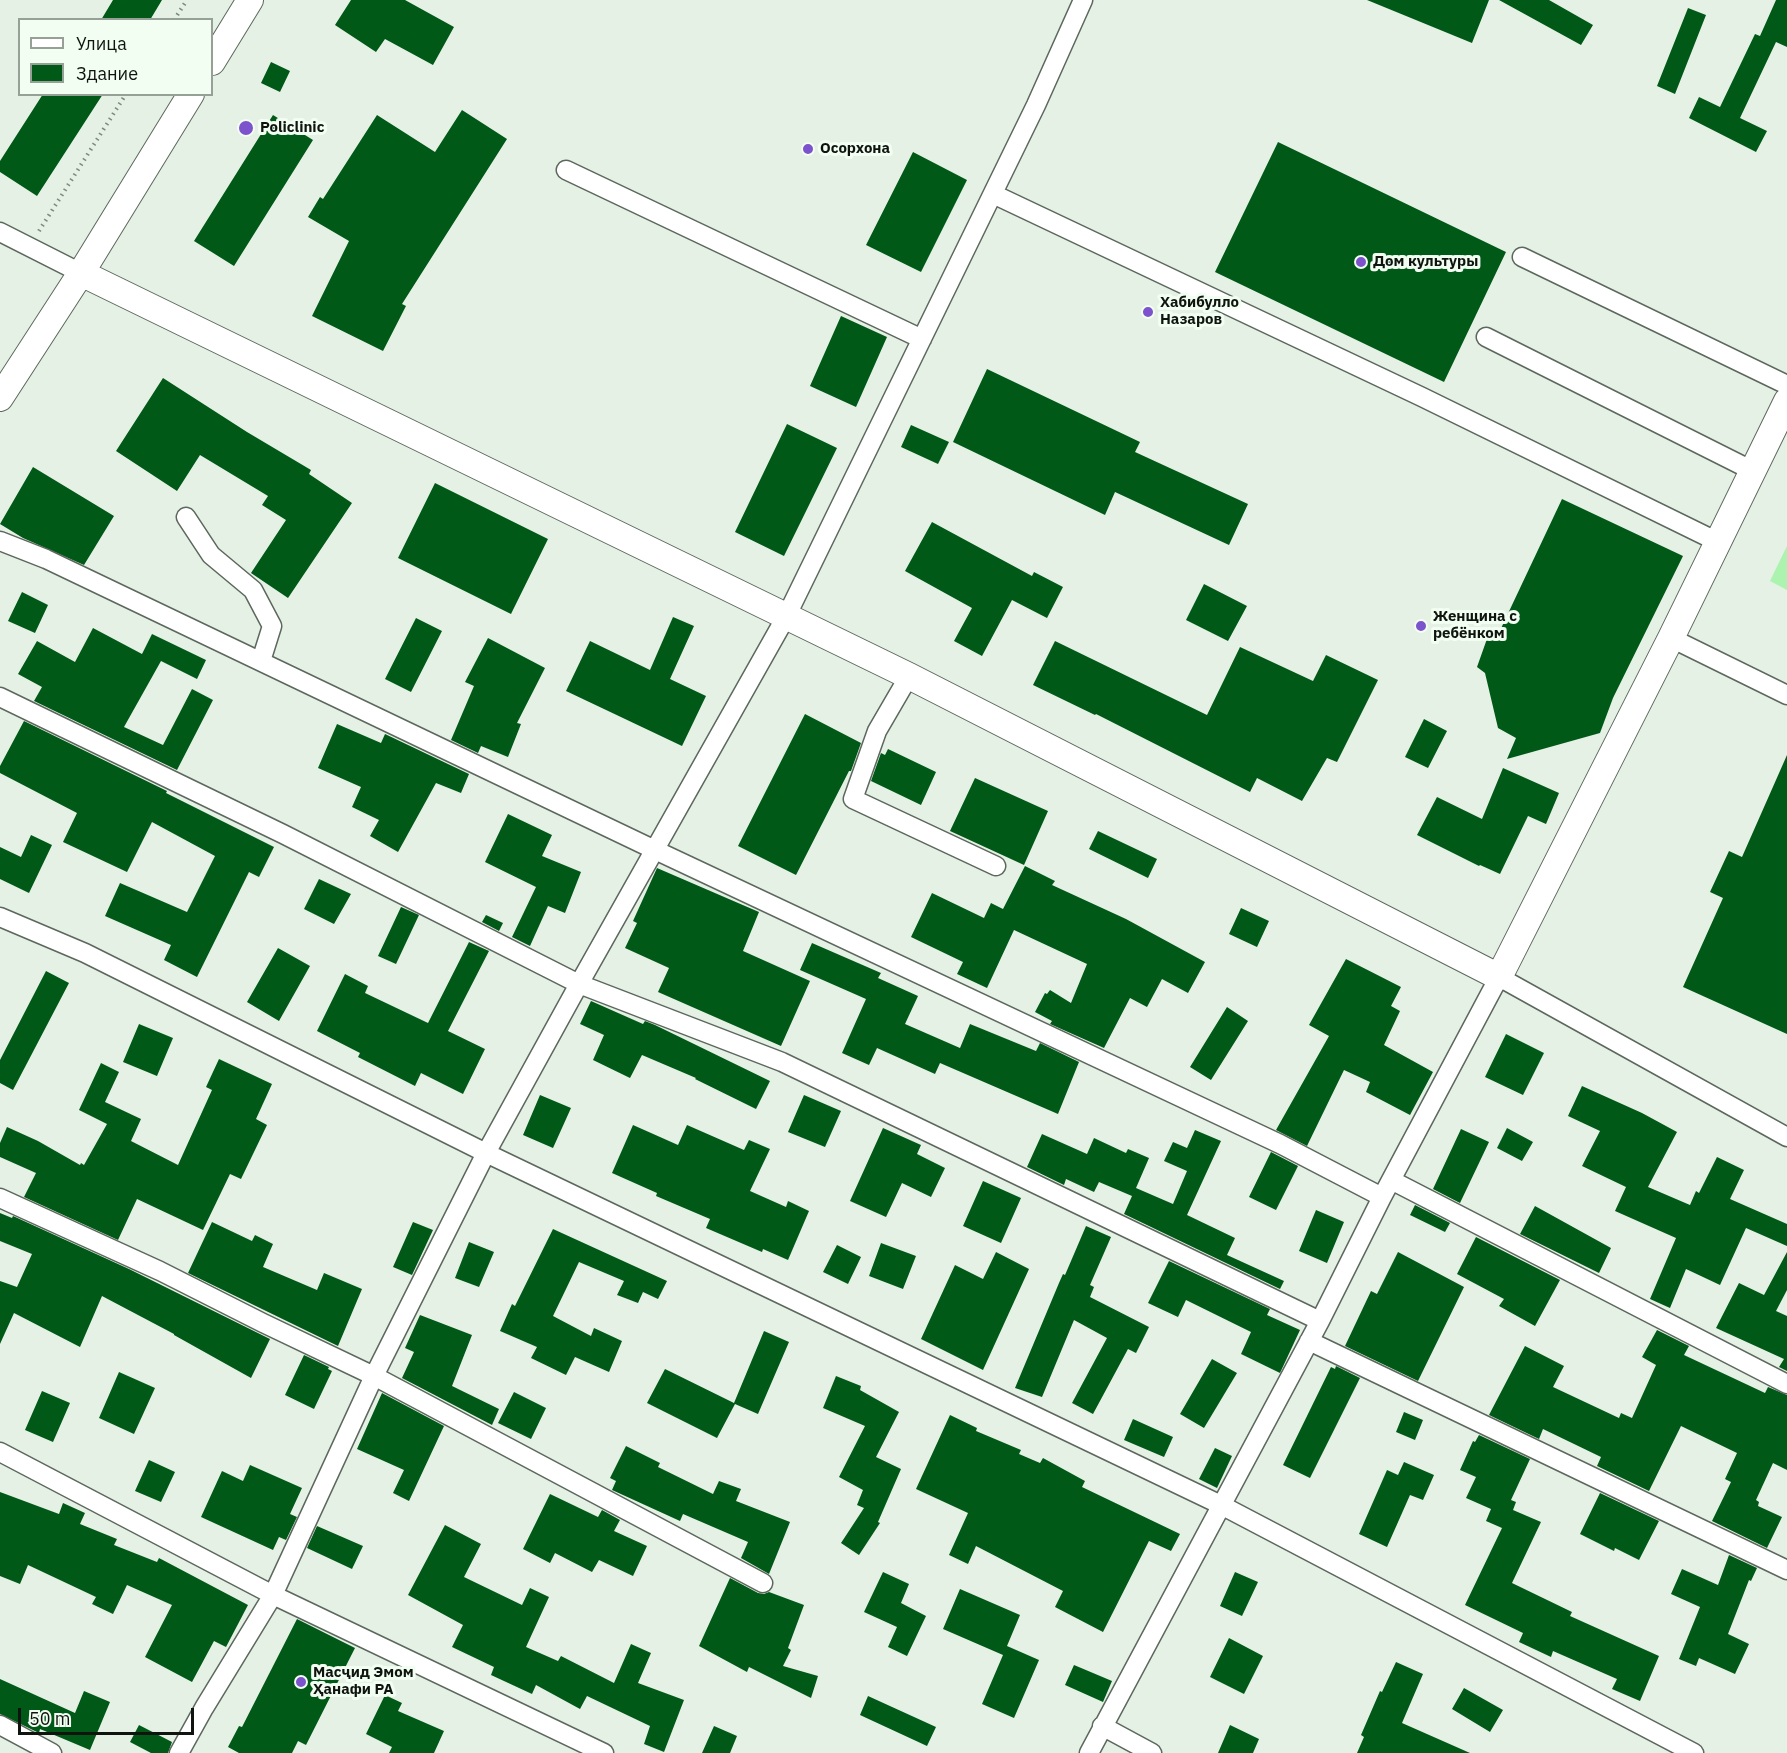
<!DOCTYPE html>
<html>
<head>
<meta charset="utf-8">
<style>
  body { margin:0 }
  #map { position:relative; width:1787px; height:1753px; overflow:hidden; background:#e4f1e4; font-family:"IBM Plex Sans",sans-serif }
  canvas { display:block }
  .legend { position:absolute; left:18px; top:18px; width:195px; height:78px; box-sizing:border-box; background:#f1fef1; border:2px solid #97a097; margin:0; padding:8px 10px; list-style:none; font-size:18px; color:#0f140f }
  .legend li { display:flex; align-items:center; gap:12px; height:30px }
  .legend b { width:30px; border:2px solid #97a097 }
  .scale { position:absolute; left:18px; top:1708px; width:176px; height:27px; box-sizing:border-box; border:3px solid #0f140f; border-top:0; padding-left:8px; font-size:18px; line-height:21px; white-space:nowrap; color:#0f140f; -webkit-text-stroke:4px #f1fef1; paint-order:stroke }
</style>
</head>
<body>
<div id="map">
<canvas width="1787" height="1753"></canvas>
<ul class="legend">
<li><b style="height:8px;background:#fff"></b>Улица</li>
<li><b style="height:16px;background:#015918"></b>Здание</li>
</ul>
<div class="scale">50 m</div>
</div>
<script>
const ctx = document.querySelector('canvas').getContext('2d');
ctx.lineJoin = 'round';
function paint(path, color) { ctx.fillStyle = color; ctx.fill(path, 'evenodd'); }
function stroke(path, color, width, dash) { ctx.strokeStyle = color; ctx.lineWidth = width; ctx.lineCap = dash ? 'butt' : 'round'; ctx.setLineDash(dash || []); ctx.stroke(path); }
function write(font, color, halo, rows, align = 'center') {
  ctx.font = font + ' "IBM Plex Sans",sans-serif'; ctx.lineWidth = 6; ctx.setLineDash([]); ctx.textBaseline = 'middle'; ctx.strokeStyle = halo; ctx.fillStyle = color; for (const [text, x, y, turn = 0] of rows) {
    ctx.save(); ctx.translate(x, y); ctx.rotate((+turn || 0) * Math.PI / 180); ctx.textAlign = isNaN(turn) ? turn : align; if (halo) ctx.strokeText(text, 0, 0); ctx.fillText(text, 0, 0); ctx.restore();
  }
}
const green = new Path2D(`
  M1787 546V590L1770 581Z`);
const building = new Path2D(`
  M113 0H162L150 20H101Z
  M351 0H405L454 27 433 65 385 39 376 52 335 25Z
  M1367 0H1489L1472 43Z
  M1499 0H1549L1593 25 1581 45Z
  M1776 0H1787V47L1776 42 1740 118 1767 131 1756 152 1689 118 1699 97 1720 107 1755 34 1760 36Z
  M1688 8 1706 15 1675 94 1657 86Z
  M271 62 290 71 280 92 261 83Z
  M43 94H103L37 196 0 172V161Z
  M462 110 507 139 402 304 406 306 383 351 312 316 349 241 308 217 320 197 323 199 377 115 435 152Z
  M273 115 313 140 234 266 194 241Z
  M1278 142 1506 252 1444 382 1215 272Z
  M913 152 967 180 921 272 866 245Z
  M841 316 887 337 856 407 810 386Z
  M987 369 1140 442 1135 452 1248 504 1229 545 1115 492 1105 515 953 442Z
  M163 378 247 432 311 470 309 474 352 503 288 598 251 573 286 520 262 505 268 496 200 455 177 491 116 451Z
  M787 424 837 448 784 556 735 532Z
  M911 425 949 442 938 464 901 447Z
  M33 467 114 516 84 565 23 538 0 524Z
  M435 483 548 539 511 614 398 558Z
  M1562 499 1683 556 1613 698 1600 733 1507 759 1516 738 1498 728 1485 673 1477 667 1488 636 1496 639Z
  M932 522 1032 576 1034 572 1063 587 1047 618 1012 600 982 656 954 641 972 608 905 571Z
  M1204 584 1247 606 1228 641 1186 620Z
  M22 592 48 605 35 633 8 621Z
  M673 617 694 626 670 679 706 696 682 746 566 691 590 641 650 670Z
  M416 618 442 631 411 692 385 679Z
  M93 628 142 654 152 634 206 660 197 679 161 661 124 727 163 745 192 689 213 700 177 770 34 701 42 687 18 674 37 641 75 662Z
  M488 638 545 668 517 723 521 724 508 757 481 746 478 753 451 740 474 686 465 682Z
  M1055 641 1207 715 1240 647 1313 681 1326 655 1378 680 1337 762 1327 758 1302 801 1257 778 1250 792 1096 714 1095 715 1033 685Z
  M805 714 861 743 851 771H849L796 875 738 846Z
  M1424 719 1447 731 1428 768 1405 757Z
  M24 721 167 791 166 793 274 847 259 877 249 872 197 977 164 960 171 945 105 916 120 883 187 912 215 856 152 822 127 872 63 842 77 813 0 773V766Z
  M337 724 381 743 385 734 469 774 461 793 436 783 398 852 370 836 379 820 352 807 361 787 318 768Z
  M888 749 936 772 921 805 871 781 881 753 885 755Z
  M1787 755V1034L1683 987 1723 898 1710 892 1729 851 1742 857Z
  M1503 768 1559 793 1546 824 1528 816 1500 874 1480 865 1479 866 1417 835 1437 797 1482 819Z
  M975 778 1048 811 1024 865 950 831Z
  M508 814 552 835 542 856 581 872 565 913 548 906 530 946 512 937 536 887 485 862Z
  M1098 831 1157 859 1148 878 1089 849Z
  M31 835 52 845 29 893 0 879V847L21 857Z
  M1025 866 1055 881 1052 885 1126 919 1205 962 1188 993 1162 979 1147 1007 1130 998 1104 1048 1050 1024 1052 1021 1035 1012 1045 993 1047 994 1050 990 1071 1003 1087 964 1014 930 987 988 957 974 963 962 911 937 932 893 984 918 991 903 1003 909Z
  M657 868 759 912 743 951 810 981 781 1046 658 992 669 968 625 948 637 923 633 921Z
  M319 879 351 894 334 924 304 909Z
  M401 907 419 915 396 964 378 956Z
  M1241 908 1269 921 1257 947 1229 934Z
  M486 915 503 923 499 931 482 922Z
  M469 942 489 951 448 1031 485 1049 463 1094 421 1073 415 1086 358 1057 360 1053 317 1031 345 974 368 986 365 993 428 1023Z
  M812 943 881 973 878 978 918 996 905 1024 960 1048 970 1024 1036 1051 1040 1043 1079 1062 1058 1114 940 1063 935 1074 877 1048 869 1065 842 1053 866 999 800 970Z
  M278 948 310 966 279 1021 247 1002Z
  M1346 959 1401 987 1391 1006 1400 1011 1384 1045 1433 1072 1410 1115 1366 1092 1370 1082 1344 1070 1307 1146 1276 1130 1329 1036 1309 1025Z
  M46 971 69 983 13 1090 0 1083V1060Z
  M591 1001 643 1024 645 1021 655 1025 770 1081 756 1109 695 1079 696 1078 642 1055 630 1078 593 1060 604 1035 580 1024Z
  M1227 1007 1248 1021 1211 1080 1190 1067Z
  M139 1024 173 1038 157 1076 123 1062Z
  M1506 1034 1544 1053 1523 1095 1485 1077Z
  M219 1059 272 1084 256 1119 267 1125 241 1179 230 1174 203 1230 137 1199 118 1240 24 1197 36 1173 0 1157V1143L7 1127 38 1141 80 1165 81 1163 84 1165 107 1124 79 1110 101 1063 119 1072 105 1102 141 1119 131 1141 178 1165 212 1090 206 1087Z
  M1582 1086 1642 1113 1677 1132 1648 1187 1690 1205 1696 1191 1699 1193 1717 1157 1744 1170 1730 1199 1787 1224V1246L1746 1228 1720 1285 1686 1269 1670 1308 1650 1299 1676 1238 1615 1211 1626 1187 1582 1166 1600 1131 1568 1116Z
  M540 1095 571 1108 553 1148 523 1135Z
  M804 1095 841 1111 825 1147 788 1132Z
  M633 1125 678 1145 687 1125 744 1150 749 1140 770 1149 750 1191 786 1207 788 1201 809 1211 788 1260 763 1249 762 1252 706 1228 710 1219 656 1196 657 1193 612 1173Z
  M883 1128 921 1145 917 1154 945 1168 931 1197 902 1183 886 1217 850 1201Z
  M1507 1128 1533 1142 1522 1161 1497 1148Z
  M1461 1129 1489 1142 1460 1203 1433 1189Z
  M1195 1130 1221 1141 1187 1215 1235 1238 1227 1255 1284 1281 1280 1289 1124 1214 1132 1196 1099 1182 1094 1192 1066 1179 1064 1185 1027 1167 1042 1134 1087 1154 1094 1138 1126 1153 1128 1149 1149 1158 1136 1188 1173 1204 1187 1171 1164 1161 1173 1142 1187 1148Z
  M1271 1152 1298 1166 1276 1210 1249 1197Z
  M983 1181 1021 1198 1001 1243 963 1226Z
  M1415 1205 1450 1223 1445 1232 1410 1215Z
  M1535 1206 1611 1248 1599 1273 1520 1234Z
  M1316 1210 1344 1222 1327 1263 1299 1251Z
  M0 1213 12 1218 13 1216 129 1269 270 1339 251 1378 174 1335V1334L102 1296 80 1347 14 1313 0 1344V1281L17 1287 32 1254 0 1241Z
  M212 1222 252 1241 255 1235 273 1244 263 1267 317 1290 324 1273 362 1289 338 1346 188 1273Z
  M413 1222 433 1230 412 1275 393 1267Z
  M1086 1226 1111 1237 1090 1285 1094 1287 1090 1297 1149 1327 1136 1353 1128 1349 1093 1414 1072 1403 1107 1338 1074 1320 1042 1397 1015 1388 1059 1283 1063 1274 1065 1275Z
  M553 1229 667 1281 658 1299 643 1292 638 1303 617 1295 624 1281 579 1262 553 1316 591 1336 594 1328 622 1341 609 1372 575 1357 566 1375 531 1358 537 1347 500 1331 512 1304 515 1306Z
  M1476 1237 1560 1280 1535 1326 1499 1306 1504 1299 1457 1274Z
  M469 1242 494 1252 479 1287 455 1278Z
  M881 1243 916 1256 903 1289 869 1276Z
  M837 1245 861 1257 848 1284 823 1272Z
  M996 1252 1029 1269 983 1370 921 1339 955 1265 983 1279Z
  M1398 1252 1464 1287 1418 1381 1345 1346 1371 1291 1377 1294Z
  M1787 1252V1290L1776 1311 1787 1316V1371L1779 1367 1784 1359 1716 1328 1739 1283 1764 1295Z
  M1169 1261 1270 1309 1267 1315 1300 1330 1280 1373 1241 1354 1251 1332 1186 1300 1178 1317 1148 1303Z
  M420 1315 472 1335 452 1386 499 1409 492 1425 402 1378 414 1352 405 1348Z
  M1657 1330 1689 1346 1684 1355 1765 1393 1768 1387 1787 1395V1470L1773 1463 1756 1500 1759 1502 1758 1506 1782 1517 1767 1548 1712 1521 1731 1482 1725 1479 1737 1453 1681 1426 1649 1491 1597 1466 1601 1457 1543 1429 1539 1439 1489 1415 1525 1346 1564 1366 1553 1387 1619 1418 1621 1413 1632 1418 1656 1365 1642 1357Z
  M764 1331 789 1342 758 1414 735 1404 717 1438 647 1403 665 1369 734 1403Z
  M304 1355 329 1367 328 1369 332 1371 314 1409 285 1395Z
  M1212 1359 1237 1373 1204 1428 1180 1414Z
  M1336 1366 1360 1378 1310 1478 1283 1465 1331 1367 1335 1369Z
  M119 1372 155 1388 134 1434 99 1418Z
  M836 1376 861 1386 860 1390 899 1412 876 1457 901 1469 878 1522 880 1523 859 1555 841 1543 864 1508 857 1505 863 1490 839 1477 865 1426 823 1408Z
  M42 1391 70 1403 53 1442 25 1430Z
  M514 1392 546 1408 531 1439 498 1423Z
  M382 1393 444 1426 409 1501 393 1493 404 1470 357 1449Z
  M1404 1412 1423 1420 1415 1440 1396 1432Z
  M950 1415 977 1428 976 1431 1021 1450 1019 1454 1040 1463 1043 1458 1085 1481 1082 1487 1180 1534 1171 1551 1149 1541 1103 1632 1055 1607 1063 1591 976 1546 968 1564 949 1555 968 1513 916 1489Z
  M1133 1419 1173 1437 1164 1457 1124 1440Z
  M1479 1435 1530 1459 1511 1500 1516 1502 1513 1510 1541 1522 1512 1583 1572 1612 1570 1616 1659 1656 1640 1701 1612 1689 1617 1679 1553 1651 1551 1657 1519 1642 1523 1633 1465 1605 1502 1528 1486 1521 1491 1509 1466 1498 1476 1477 1460 1470 1473 1441 1475 1442Z
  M626 1446 660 1463 658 1467 713 1494 719 1481 741 1489 736 1501 790 1522 769 1574 741 1558 748 1542 683 1514 680 1521 612 1490 616 1481 610 1478Z
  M1215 1448 1232 1456 1217 1488 1199 1479Z
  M149 1460 175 1472 161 1502 135 1491Z
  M1404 1462 1434 1475 1423 1500 1410 1495 1387 1547 1359 1534 1387 1470 1398 1475Z
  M250 1465 302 1488 290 1514 297 1517 286 1540 279 1537 273 1550 201 1517 222 1471 243 1481Z
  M0 1492 59 1514 63 1503 85 1513 80 1524 117 1539 114 1545 157 1562 159 1558 248 1605 226 1647 214 1641 192 1682 145 1657 172 1605 127 1585 113 1614 92 1604 96 1597 28 1565 20 1584 0 1576Z
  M1600 1493 1659 1521 1639 1560 1615 1548 1614 1551 1580 1534Z
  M550 1494 598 1517 602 1510 620 1520 614 1531 647 1546 633 1576 599 1560 592 1572 555 1553 550 1563 523 1549Z
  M445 1525 481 1544 464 1577 522 1605 530 1588 549 1597 526 1647 558 1661 561 1656 614 1683 631 1644 651 1653 638 1683 684 1700 664 1752 644 1744 650 1726 587 1696 580 1709 536 1685 532 1694 491 1675 494 1667 452 1647 463 1625 408 1595Z
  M317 1526 363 1546 352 1569 307 1548Z
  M1729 1555 1757 1568 1751 1581 1749 1580 1728 1634 1749 1644 1735 1674 1699 1658 1696 1666 1679 1659 1700 1607 1671 1594 1682 1569 1718 1585Z
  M883 1572 909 1584 901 1603 926 1616 907 1656 888 1647 897 1627 864 1612Z
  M1235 1572 1258 1582 1242 1616 1220 1606Z
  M730 1578 758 1593 764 1594 769 1592 804 1605 788 1648 791 1650 783 1666 818 1676 811 1698 749 1667 747 1672 699 1646Z
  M960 1589 1020 1615 1007 1646 1039 1660 1014 1718 982 1704 1003 1655 943 1629Z
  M297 1619 355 1648 306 1745 298 1741 292 1753H239L228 1747 239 1726 242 1727Z
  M1229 1638 1263 1656 1244 1694 1210 1677Z
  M1396 1662 1423 1674 1402 1723 1470 1753H1357L1364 1737 1361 1735 1380 1691 1382 1692Z
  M1074 1665 1112 1681 1103 1702 1065 1685Z
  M0 1679 75 1713 84 1691 110 1702 90 1750 40 1729 39 1733 0 1714Z
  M1464 1688 1503 1710 1490 1732 1452 1709Z
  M385 1695 402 1703 398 1711 444 1731 434 1753H389L392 1747 366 1734Z
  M868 1696 936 1727 927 1746 860 1715Z
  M139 1725 172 1742 168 1753H151L130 1742Z
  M1230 1725 1259 1739 1253 1753H1218Z
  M714 1726 737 1736 730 1753H702Z`);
const path = new Path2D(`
  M174 20 187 0
  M39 231 126 94`);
const street = new Path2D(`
  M566 170 922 339
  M993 194 1422 397 1718 542
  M0 232 81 273
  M1522 257 1787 385
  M1486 337 1753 471
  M186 517 211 555 253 590 272 626 261 661
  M0 541 46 559 655 850 1280 1144 1382 1197
  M1671 638 1787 695
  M909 676 877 731 853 799 996 866
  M0 697 283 834 579 984 782 1062 1320 1321
  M0 917 85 953 486 1153 1221 1505 1694 1753
  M1391 1180 1787 1384
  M0 1198 160 1271 263 1323 374 1376 763 1583
  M1309 1341 1787 1570
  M0 1452 273 1595 604 1753
  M0 1725 52 1753
  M1102 1726 1152 1753
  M179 1753 204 1708 273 1595 374 1376 486 1153 579 984 787 615 1036 105 1083 0
  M1089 1753 1320 1321 1382 1197 1499 977 1787 1137`);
const secondary = new Path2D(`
  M212 62 250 0
  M81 273 909 676 1499 977 1671 638 1787 401
  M0 398 81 273 191 94`);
const markers = [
  [246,128,8,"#7d53cd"],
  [808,149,6,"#7d53cd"],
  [1361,262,6,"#7d53cd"],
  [1148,312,6,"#7d53cd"],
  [1421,626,6,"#7d53cd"],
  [301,1682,6,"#7d53cd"]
];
const poiNames = [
  ["Policlinic",260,128],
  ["Осорхона",820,149],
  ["Дом культуры",1373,262],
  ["Хабибулло",1160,303],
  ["Назаров",1160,320],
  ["Женщина с",1433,617],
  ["ребёнком",1433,634],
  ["Масҷид Эмом",313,1673],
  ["Ҳанафи РА",313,1690]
];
paint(green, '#abf3af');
paint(building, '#015918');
stroke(street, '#5c675d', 21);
stroke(secondary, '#5c675d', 28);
stroke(path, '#808980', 4, [1.5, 4.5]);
stroke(street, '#fff', 18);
stroke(secondary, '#fff', 26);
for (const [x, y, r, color] of markers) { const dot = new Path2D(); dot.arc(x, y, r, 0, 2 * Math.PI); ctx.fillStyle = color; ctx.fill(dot); stroke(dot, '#f1fef1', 2); }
write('bold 15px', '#0f140f', '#f1fef1', poiNames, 'left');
</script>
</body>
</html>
